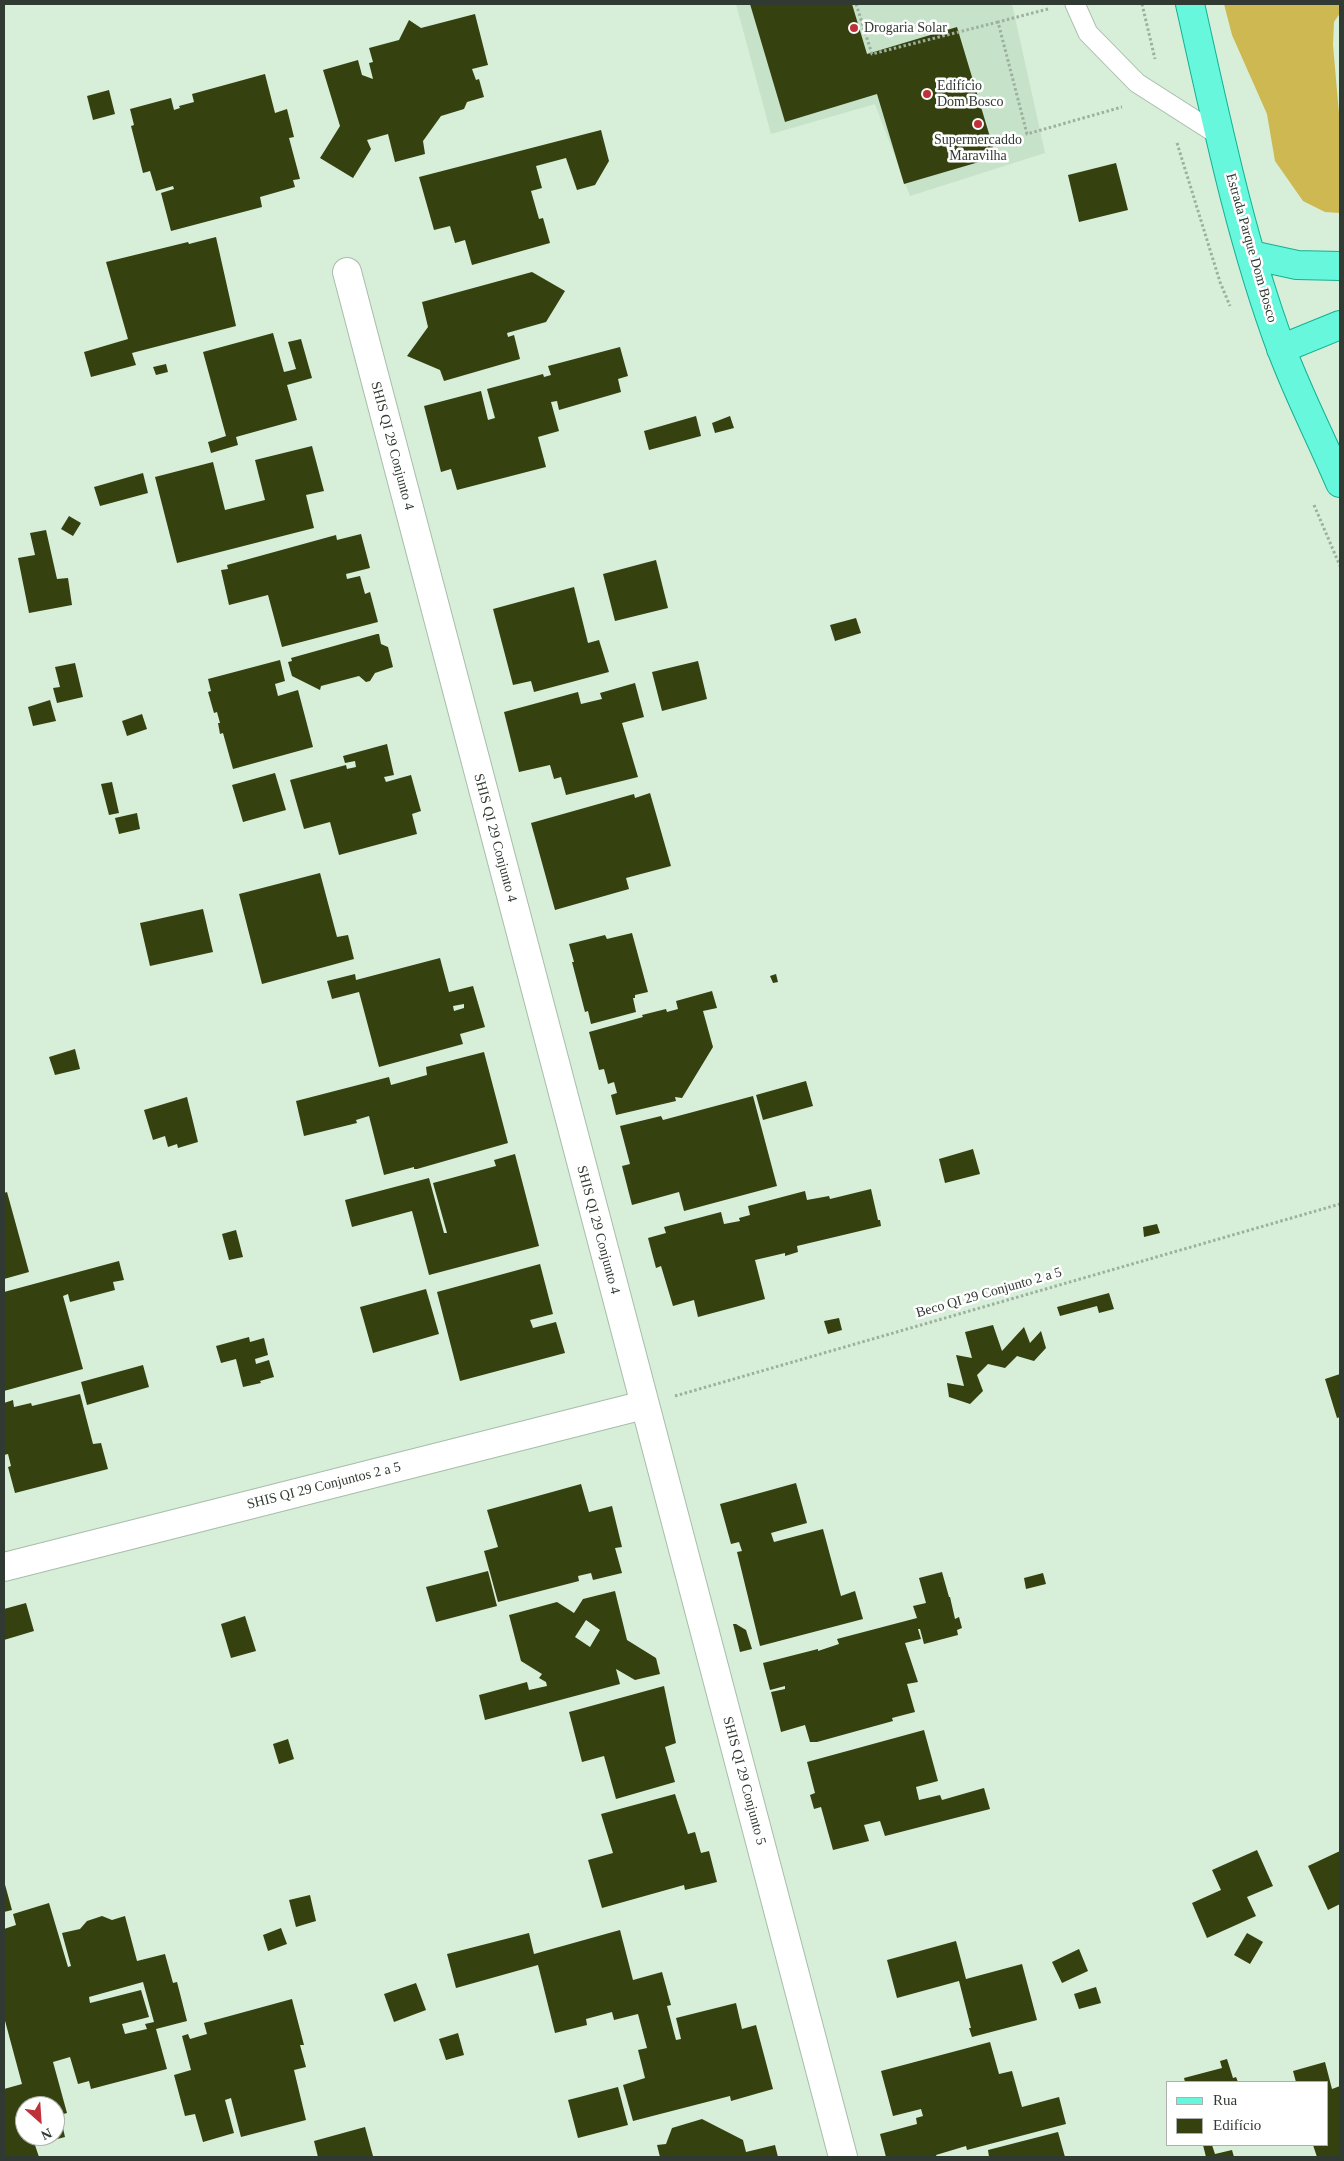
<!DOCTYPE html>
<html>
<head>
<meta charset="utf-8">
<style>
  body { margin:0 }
  #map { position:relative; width:1344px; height:2161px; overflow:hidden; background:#d7eed9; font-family:Georgia,serif }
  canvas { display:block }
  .frame { position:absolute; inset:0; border:5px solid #313a32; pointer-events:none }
  .legend { position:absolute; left:1166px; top:2081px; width:162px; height:65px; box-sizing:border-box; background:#fff; border:1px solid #adb0ad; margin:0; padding:6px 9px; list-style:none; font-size:15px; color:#313a32 }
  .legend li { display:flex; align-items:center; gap:10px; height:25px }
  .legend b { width:25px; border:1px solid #adb0ad }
  .north { position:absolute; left:15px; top:2096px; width:50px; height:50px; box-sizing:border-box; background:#fff; border:1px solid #adb0ad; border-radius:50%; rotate:154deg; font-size:14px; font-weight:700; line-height:20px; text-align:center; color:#313a32 }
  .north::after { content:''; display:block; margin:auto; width:18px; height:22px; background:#c03039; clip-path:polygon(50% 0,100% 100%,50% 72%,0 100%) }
</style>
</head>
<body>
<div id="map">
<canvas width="1344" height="2161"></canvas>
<div class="frame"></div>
<ul class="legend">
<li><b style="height:6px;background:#67f7dc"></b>Rua</li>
<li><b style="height:14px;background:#35420f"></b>Edifício</li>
</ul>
<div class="north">N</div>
</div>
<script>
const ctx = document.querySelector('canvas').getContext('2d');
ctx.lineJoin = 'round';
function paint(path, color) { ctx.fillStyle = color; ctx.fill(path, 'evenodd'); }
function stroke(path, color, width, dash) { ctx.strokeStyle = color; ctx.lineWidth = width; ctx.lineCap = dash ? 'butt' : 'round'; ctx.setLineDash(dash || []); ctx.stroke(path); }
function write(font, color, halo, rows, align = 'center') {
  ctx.font = font + ' Georgia,serif'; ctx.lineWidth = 5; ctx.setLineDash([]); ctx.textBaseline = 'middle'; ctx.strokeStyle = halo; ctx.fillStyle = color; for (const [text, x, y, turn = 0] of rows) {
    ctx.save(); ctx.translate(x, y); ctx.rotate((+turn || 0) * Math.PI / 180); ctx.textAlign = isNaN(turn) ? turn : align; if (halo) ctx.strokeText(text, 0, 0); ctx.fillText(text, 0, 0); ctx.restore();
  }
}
const built = new Path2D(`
  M736 4H1012L1045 153 910 196 875 104 771 134Z`);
const forest = new Path2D(`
  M1224 4H1340V13L1334 22 1333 45 1340 125V213L1325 212 1303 201 1275 161 1267 114 1232 35Z`);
const building = new Path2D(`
  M750 4H852L867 54 957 27 996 157 904 184 877 94 785 122Z
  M475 14 488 65 472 69 476 80 479 79 484 97 467 102 464 109 441 116 423 141 425 154 395 162 388 134 367 140 371 149 353 178 320 158 340 126 323 70 358 60 362 75 373 79 369 63 373 62 369 48 399 40 409 20 421 28Z
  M265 74 275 113 287 109 294 137 289 138 300 179 293 180 295 187 260 197 262 207 171 231 161 193 174 189 173 186 156 191 150 171 143 173 131 126 134 125 130 109 171 98 174 110 180 108 179 106 194 102 192 94Z
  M109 90 115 114 93 120 87 96Z
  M601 130 609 161 595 185 577 190 566 158 536 166 542 188 531 191 539 219 543 218 550 243 472 265 465 240 455 243 450 226 434 230 419 177Z
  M1116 163 1128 210 1079 222 1068 175Z
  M216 237 236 326 132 353 136 365 91 377 84 352 128 339 106 262 188 242 189 244Z
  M532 272 565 291 546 322 507 333 508 337 514 335 520 359 444 381 440 370 407 356 428 327 422 302Z
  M273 333 284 372 296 369 288 342 301 339 312 378 287 385 297 420 236 437 238 445 211 453 208 442 226 436 203 352Z
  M620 347 628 376 618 379 621 392 559 410 557 401 551 402 559 431 538 437 546 467 457 490 451 469 441 472 424 406 481 391 488 420 495 418 487 389 543 374 544 377 551 375 548 366Z
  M166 364 168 372 156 375 153 367Z
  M696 416 701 436 649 450 644 431Z
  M730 416 734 428 715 433 712 423Z
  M312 446 324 491 306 495 314 528 177 563 155 477 213 462 225 510 265 500 255 460Z
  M143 473 148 493 100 506 94 487Z
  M69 516 81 523 73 536 61 529Z
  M46 530 57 579 68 578 72 605 29 613 18 558 35 555 30 533Z
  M361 534 370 568 346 574 347 579 360 576 365 594 370 592 378 622 282 647 268 595 229 605 221 570 228 569 227 565 336 535 337 540Z
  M656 560 668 608 615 621 603 574Z
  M574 587 588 643 599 640 609 672 534 692 531 681 513 685 493 609Z
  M856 618 861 633 835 641 830 625Z
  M377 634H379L381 644 388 647 393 667 375 673 370 681 366 682 359 676 321 686 320 690 292 676 288 662 292 661 291 658Z
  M280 660 285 681 275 684 278 696 298 690 313 747 233 769 223 733 220 734 218 723H220L217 712 214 713 208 692 211 691 208 679Z
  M698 661 707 699 662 711 652 672Z
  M75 663 83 697 57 703 53 688 60 687 55 667Z
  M635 683 644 717 622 723 638 777 566 795 561 777 554 779 550 765 519 772 504 712 578 692 581 704 602 699 600 693Z
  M50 700 56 721 33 726 28 707Z
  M142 714 147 729 127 736 122 721Z
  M387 744 394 775 384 777 386 782 411 775 421 811 412 814 417 834 339 855 330 822 304 829 290 780 346 765 347 769 356 767 355 761 345 763 343 756Z
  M275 773 286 810 243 822 232 785Z
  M112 782 119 813 109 815 101 784Z
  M650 793 671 866 626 878 629 889 555 910 531 823 634 794 635 798Z
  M137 813 140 829 119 834 115 818Z
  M320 873 337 937 348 935 354 959 262 984 239 894Z
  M203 909 213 952 150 966 140 923Z
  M632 933 648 992 635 995V998H633L636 1012 591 1024 588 1011 585 1012 572 962H574L569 944 605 935 607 939Z
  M440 958 449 992 473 986 485 1027 460 1034 463 1044 379 1067 359 992 332 999 327 981 355 974 356 980ZM464 1004V1008L454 1011 453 1006Z
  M776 974 778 982 773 983 770 976Z
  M712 991 717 1008 703 1011 713 1047 682 1098 675 1097 676 1101 616 1115 611 1095 617 1093 614 1082 608 1084 604 1069 599 1070 589 1032 643 1017 642 1015 666 1009 667 1012 678 1009 676 1001Z
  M75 1049 80 1069 55 1075 49 1057Z
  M484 1052 508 1143 417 1169H414V1167L384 1175 369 1116 356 1120 357 1123 304 1136 296 1101 389 1077 391 1085 427 1075 426 1067Z
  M806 1081 813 1106 763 1120 756 1095Z
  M753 1096 777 1186 684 1211 679 1192 632 1205 622 1166 630 1164 620 1126 661 1116 663 1120Z
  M187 1097 198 1142 178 1148 177 1144 168 1147 165 1136 153 1140 144 1110Z
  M973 1149 980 1174 945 1183 939 1159Z
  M515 1154 539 1246 429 1275 412 1211 352 1227 345 1200 429 1178 444 1233H447L433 1183 496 1166 494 1160Z
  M871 1189 878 1220H880L881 1226 797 1246 798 1252 785 1256V1253L755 1260 765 1299 698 1317 694 1300 673 1306 661 1266 656 1268 648 1238 666 1233 664 1227 721 1212 724 1224 740 1221 739 1218 750 1215 748 1206 805 1191 807 1200 829 1196 830 1199Z
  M7 1192 29 1272 4 1279V1193Z
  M1157 1224 1160 1233 1144 1237 1143 1227Z
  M236 1230 243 1257 229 1260 222 1234Z
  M119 1261 124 1280 113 1282 115 1290 70 1302 68 1294 63 1296 83 1369 4 1391V1292Z
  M540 1264 553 1314 530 1320 533 1328 556 1322 565 1353 460 1381 437 1292Z
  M426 1289 439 1334 373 1353 360 1307Z
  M1109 1293 1114 1309 1099 1313 1097 1306 1060 1316 1057 1307Z
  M839 1318 842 1330 828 1334 824 1321Z
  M993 1325 1002 1351 1024 1327 1030 1343 1041 1331 1046 1348 1034 1361 1017 1356 1005 1368 988 1364 977 1375 983 1391 970 1404 949 1397 947 1383 964 1386 956 1355 972 1358 965 1332Z
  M249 1337 250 1342 264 1338 268 1355 255 1359 256 1364 269 1360 274 1377 260 1381 261 1383 243 1387 236 1359 221 1363 216 1346Z
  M143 1365 149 1387 87 1405 81 1382Z
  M1340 1374V1417L1337 1418 1325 1379Z
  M80 1394 93 1444 101 1443 108 1469 15 1493 8 1467 11 1466 8 1454 4 1455V1403L13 1400 14 1407 31 1403 32 1406Z
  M796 1483 807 1523 771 1533 774 1542 823 1529 841 1596 855 1591 863 1619 760 1646 737 1552 742 1551 739 1542 731 1544 720 1504Z
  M581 1484 589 1512 612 1506 622 1547 615 1548 622 1573 593 1580 591 1573 578 1576 579 1581 498 1602 484 1551 498 1547 487 1510Z
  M488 1571 497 1606 436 1622 426 1587Z
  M942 1572 949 1597H950L955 1619 959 1617 962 1628 957 1630 958 1635 924 1644 920 1629H918L921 1639 905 1643 918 1682 907 1684 915 1712 892 1718 893 1721 817 1742H810L805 1725 781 1732 771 1692 785 1689V1686L770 1690 763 1663 818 1649V1651L839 1644 837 1639 917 1618 913 1606 926 1603 919 1578Z
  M1043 1573 1046 1584 1026 1589 1024 1578Z
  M615 1591 627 1640 656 1658 660 1674 635 1680 616 1669 620 1684 485 1720 479 1695 527 1682 529 1690 547 1686 546 1682 539 1678 542 1674 521 1661 509 1615 557 1602 574 1613 583 1599ZM586 1620 600 1630 590 1647 575 1637Z
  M26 1603 34 1631 4 1640V1609Z
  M245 1616 256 1651 231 1658 221 1624Z
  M733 1624H736L746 1630 752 1649 740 1652Z
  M664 1686 676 1743 665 1747 675 1782 616 1799 604 1756 582 1762 569 1712Z
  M924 1730 938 1781 916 1787 919 1800 940 1795 942 1800 984 1788 990 1809 885 1836 880 1821 864 1825 869 1841 833 1850 821 1807 814 1809 810 1795 815 1793 807 1762Z
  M288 1739 294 1759 279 1764 273 1744Z
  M675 1794 688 1834 695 1832 701 1853 709 1851 717 1882 685 1890 684 1885 602 1908 588 1860 613 1853 601 1814Z
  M1257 1850 1273 1886 1247 1897 1256 1916 1207 1938 1192 1903 1221 1890 1212 1870Z
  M1340 1851V1904L1328 1910 1308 1866Z
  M4 1881 12 1910 4 1912Z
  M310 1895 316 1921 296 1927 289 1900Z
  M49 1903 68 1967 71 1966 62 1933 80 1929 87 1921 102 1916 112 1920 125 1916 137 1961 165 1954 173 1983 177 1982 187 2021 156 2029 167 2069 91 2089 89 2081 78 2084 70 2057 53 2062 67 2113 60 2115 65 2137 35 2145 39 2157H4V2089L22 2084 4 2017V1929L16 1925 13 1914ZM143 1982 154 2022 145 2024 147 2029 125 2034 122 2024 149 2017 141 1990 90 2003 89 1997ZM25 2106H55V2136H25Z
  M281 1928 287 1944 268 1951 263 1935Z
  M620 1930 633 1980 662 1972 671 2005 667 2006 676 2040 681 2039 676 2018 736 2003 742 2029 756 2025 773 2089 731 2101 730 2096 633 2121 623 2085 645 2078 638 2050 647 2048 638 2014 614 2020 612 2012 586 2019 587 2025 555 2033 538 1965 456 1988 447 1954 529 1933 534 1954Z
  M1247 1933 1263 1942 1250 1964 1234 1955Z
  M956 1941 966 1979 1022 1964 1037 2020 972 2037 969 2028H971L959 1981 897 1998 887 1960Z
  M1079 1949 1088 1971 1062 1983 1052 1962Z
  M416 1983 426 2010 394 2022 384 1994Z
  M1096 1987 1101 2003 1079 2009 1074 1994Z
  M292 1999 304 2045H300L306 2067 294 2070 306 2120 241 2137 231 2098 225 2100 234 2133 203 2142 195 2114 185 2116 174 2075 191 2070 182 2036 188 2034 190 2039 207 2034 204 2023Z
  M458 2033 464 2055 446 2060 439 2039Z
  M990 2042 999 2074 1012 2071 1022 2107 1059 2097 1066 2124 967 2150 966 2146 936 2155 937 2157H886L880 2134 917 2124 916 2118 923 2116 921 2109 893 2116 881 2071Z
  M1227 2059 1233 2078 1236 2077 1238 2082H1185L1184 2078 1222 2068 1220 2061Z
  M1325 2062 1332 2089 1340 2086V2157H1317L1313 2145H1328V2082H1296L1293 2071Z
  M618 2087 628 2125 578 2138 568 2100Z
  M702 2119 743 2140 746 2152 775 2145 778 2157H660L657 2145 666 2144 672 2128Z
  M365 2127 373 2156 318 2157 314 2141Z
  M1058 2132 1065 2157H989L988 2150Z
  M1203 2145H1212L1215 2154 1232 2150 1234 2157H1206Z`);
const path = new Path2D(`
  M856 4 872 54 998 22
  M1142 4 1155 59
  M1048 9 998 22 1027 134 1122 107
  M1177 143 1220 282 1230 306
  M1314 505 1340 566
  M675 1396 1340 1204`);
const service = new Path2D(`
  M1075 4 1088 33 1137 83 1220 136`);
const minor = new Path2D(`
  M347 272 843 2157
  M4 1567 644 1405`);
const primary = new Path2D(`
  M1190 4C1216 119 1240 237 1281 348 1298 394 1321 438 1340 483
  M1251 255 1297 265 1340 266
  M1281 349 1340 325`);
const markers = [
  [854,28,5,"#c03039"],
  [927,94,5,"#c03039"],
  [978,124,5,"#c03039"]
];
const poiNames = [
  ["Drogaria Solar",864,28],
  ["Edifício",937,86],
  ["Dom Bosco",937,102],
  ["Supermercaddo",978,140,"center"],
  ["Maravilha",978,156,"center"]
];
const streetNames = [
  ["Estrada Parque Dom Bosco",1251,248,74],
  ["SHIS QI 29 Conjunto 4",392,446,75],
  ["SHIS QI 29 Conjunto 4",495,838,75],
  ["SHIS QI 29 Conjunto 4",598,1230,75],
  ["Beco QI 29 Conjunto 2 a 5",989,1293,-16],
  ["SHIS QI 29 Conjuntos 2 a 5",324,1486,-14],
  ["SHIS QI 29 Conjunto 5",744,1781,75]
];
paint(built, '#c6e2c8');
paint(forest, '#ceb851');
paint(building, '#35420f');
stroke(service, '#a7bda9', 21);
stroke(minor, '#a7bda9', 30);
stroke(primary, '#12b291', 30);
stroke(path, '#9daf9f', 3, [2.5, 2.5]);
stroke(service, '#fff', 19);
stroke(minor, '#fff', 28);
stroke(primary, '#67f7dc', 28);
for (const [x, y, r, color] of markers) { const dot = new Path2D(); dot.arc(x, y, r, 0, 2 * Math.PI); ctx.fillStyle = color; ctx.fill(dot); stroke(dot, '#fff', 2); }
write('14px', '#313a32', '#fff', poiNames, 'left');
write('14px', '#313a32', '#fff', streetNames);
</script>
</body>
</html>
